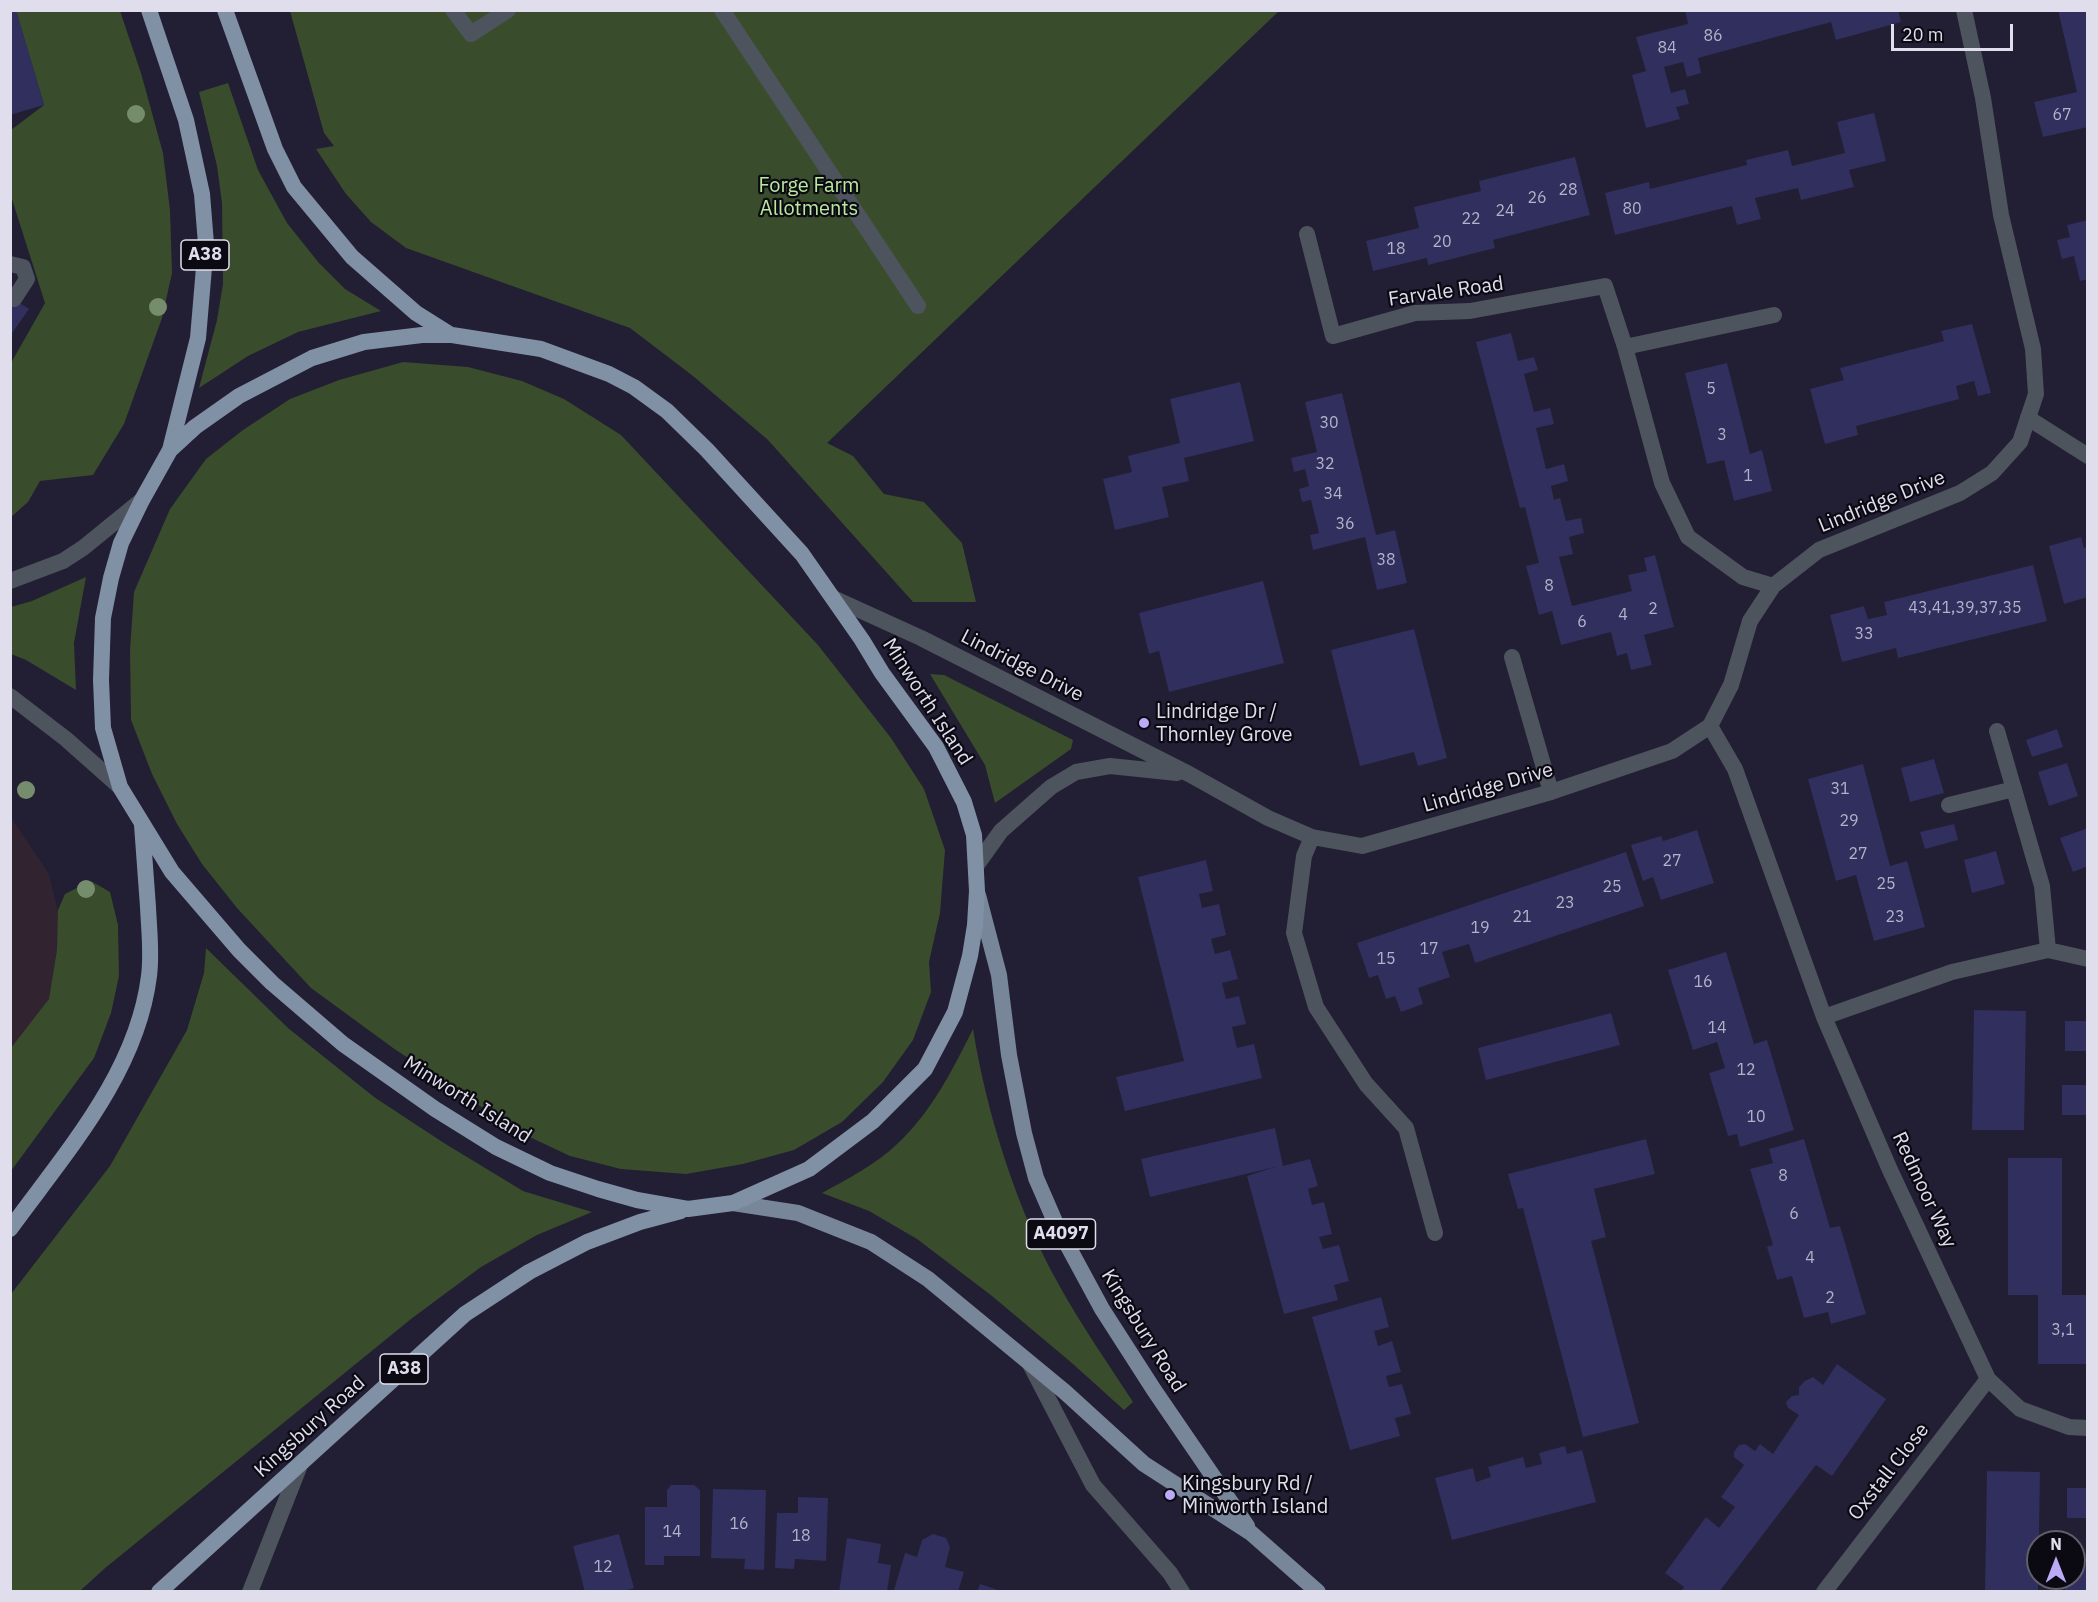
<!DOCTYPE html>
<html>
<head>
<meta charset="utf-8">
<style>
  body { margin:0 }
  #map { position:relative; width:2098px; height:1602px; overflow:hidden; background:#221e33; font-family:"IBM Plex Sans",sans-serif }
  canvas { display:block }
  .frame { position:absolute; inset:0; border:12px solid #e0deed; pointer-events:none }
  .north { position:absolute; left:2026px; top:1530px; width:60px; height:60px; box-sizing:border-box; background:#0b0a13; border:2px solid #605f6a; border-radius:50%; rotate:0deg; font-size:16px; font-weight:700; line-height:24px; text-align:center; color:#e0deed }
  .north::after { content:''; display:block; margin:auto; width:21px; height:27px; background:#bbaaf6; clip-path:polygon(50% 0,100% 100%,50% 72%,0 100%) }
  .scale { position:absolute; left:1891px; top:24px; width:122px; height:27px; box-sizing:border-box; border:3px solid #e0deed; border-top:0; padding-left:8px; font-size:18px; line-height:21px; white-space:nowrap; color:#e0deed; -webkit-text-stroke:4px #0b0a13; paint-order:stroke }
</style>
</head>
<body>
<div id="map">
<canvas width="2098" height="1602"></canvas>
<div class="frame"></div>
<div class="north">N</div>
<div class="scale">20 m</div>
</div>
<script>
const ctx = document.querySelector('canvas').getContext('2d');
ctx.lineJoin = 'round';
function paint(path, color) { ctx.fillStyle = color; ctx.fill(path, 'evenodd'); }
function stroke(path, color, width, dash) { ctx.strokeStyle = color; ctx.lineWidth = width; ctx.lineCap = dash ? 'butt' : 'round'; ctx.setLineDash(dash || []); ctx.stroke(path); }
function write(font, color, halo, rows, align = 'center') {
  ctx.font = font + ' "IBM Plex Sans",sans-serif'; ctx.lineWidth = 4.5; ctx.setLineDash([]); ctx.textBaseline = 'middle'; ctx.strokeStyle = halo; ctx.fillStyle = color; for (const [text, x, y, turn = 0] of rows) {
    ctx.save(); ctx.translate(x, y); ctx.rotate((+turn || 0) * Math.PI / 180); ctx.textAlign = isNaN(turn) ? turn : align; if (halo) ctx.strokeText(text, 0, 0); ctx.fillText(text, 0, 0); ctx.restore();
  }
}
const industrial = new Path2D(`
  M10 816 49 874 69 958 54 1011 10 1066Z`);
const green = new Path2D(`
  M16 11H120L141 73 163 153 170 210 172 273 162 318 124 424 93 475 40 481 28 502 11 517V363L45 303 11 196V130L44 105Z
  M290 11H1279L827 443 853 456 884 494 924 502 962 543 976 602H913L768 440 693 376 630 328 406 248 371 222 346 194 316 149 334 146 324 133Z
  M228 83 258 170 287 223 319 263 345 289 381 311 298 332 248 356 199 388 217 320 223 284 222 203 217 166 199 92Z
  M403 362 468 367 522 381 564 399 621 435 818 645 891 738 924 789 945 850 940 913 929 962 931 992 913 1040 883 1082 842 1122 794 1150 743 1164 686 1174 621 1169 570 1156 519 1132 393 1048 311 988 237 908 202 864 177 824 152 774 131 720 130 650 134 592 170 509 206 459 243 430 290 399 339 380Z
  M86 577 74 643 76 690 26 660 11 654V607L32 601Z
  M930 674 944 675 1073 740 1071 749 995 803 985 765Z
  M91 881 110 892 118 925 119 976 111 1013 94 1058 11 1171V1048L49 999 57 950 58 910 65 894Z
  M206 948 288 1028 374 1097 444 1143 523 1191 592 1212 537 1235 481 1267 411 1319 104 1569 80 1591H11V1294L110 1166 187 1030 204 973Z
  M973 1029C987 1115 1017 1210 1059 1285 1081 1325 1108 1363 1133 1402L1124 1410 1073 1364 992 1296 917 1239 869 1211 822 1193C847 1179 875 1165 896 1145 931 1113 952 1071 973 1029Z`);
const building = new Path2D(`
  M10 10H16L44 105 10 115Z
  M1685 10H1898L1901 22 1836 40 1831 22 1698 58 1701 73 1687 77 1683 62 1664 67 1671 93 1685 89 1689 104 1676 107 1680 119 1646 128 1632 75 1646 71 1636 37 1688 24Z
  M2058 10H2088V127L2043 137 2034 102 2077 92Z
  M1874 113 1886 161 1849 170 1854 187 1801 200 1798 188 1755 198 1761 219 1737 225 1732 206 1615 235 1605 193 1649 182 1650 189 1747 165 1746 160 1788 150 1792 166 1845 153 1837 122Z
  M1575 157 1590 215 1493 240 1495 248 1428 265 1427 258 1373 271 1366 241 1419 228 1414 207 1481 191 1479 181Z
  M2088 220V279L2080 281 2074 256 2062 259 2057 240 2070 237 2067 225Z
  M10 297 29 309 10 336Z
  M1972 324 1991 393 1978 396 1974 381 1956 386 1959 399 1856 426 1858 435 1825 444 1810 389 1844 380 1840 368 1944 341 1941 331Z
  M1511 333 1518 361 1534 357 1538 370 1524 374 1534 412 1550 408 1554 424 1536 428 1546 469 1564 464 1568 481 1551 486 1554 500 1560 498 1566 521 1581 518 1584 533 1569 537 1573 554 1559 557 1572 606 1632 591 1628 575 1647 571 1644 558 1655 555 1674 627 1644 635 1652 665 1631 670 1627 653 1617 656 1611 632 1561 645 1552 611 1539 615 1526 566 1539 563 1525 507 1520 508 1476 342Z
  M1727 363 1750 454 1762 450 1772 491 1734 501 1724 460 1707 464 1685 373Z
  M1240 382 1254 441 1184 458 1189 481 1162 487 1169 517 1115 530 1103 479 1132 472 1128 456 1180 443 1170 399Z
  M1342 393 1376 535 1395 530 1407 583 1377 590 1365 537 1313 550 1310 535 1319 533 1311 500 1302 502 1299 489 1309 486 1305 469 1294 472 1291 458 1317 452 1305 402Z
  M2081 537 2084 548 2088 547V597L2064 604 2049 546Z
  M2033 565 2047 621 1898 658 1896 648 1842 662 1830 615 1864 606 1868 619 1887 615 1884 602Z
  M1263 581 1284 663 1169 692 1159 651 1149 654 1139 613Z
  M1414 629 1447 758 1418 766 1414 752 1360 766 1331 650Z
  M2057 729 2063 747 2032 757 2026 740Z
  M1934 759 1944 793 1910 802 1901 768Z
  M2067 763 2078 796 2049 806 2038 772Z
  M1863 764 1890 866 1907 861 1925 927 1874 941 1856 875 1836 881 1808 779Z
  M1954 824 1958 840 1925 849 1920 832Z
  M2088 828V866L2073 872 2060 838Z
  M1697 830 1714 883 1661 900 1653 877 1643 881 1631 845 1661 836 1663 841Z
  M1996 851 2005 884 1972 893 1964 860Z
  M1626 852 1644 906 1475 963 1469 944 1442 952 1450 977 1418 988 1423 1004 1401 1012 1395 996 1386 999 1378 975 1369 978 1357 943Z
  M1206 860 1213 891 1199 894 1202 908 1219 904 1226 935 1211 939 1215 954 1230 950 1238 979 1222 983 1226 999 1239 996 1246 1024 1232 1027 1237 1048 1254 1044 1262 1078 1125 1111 1116 1077 1184 1061 1138 877Z
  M1726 952 1754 1044 1767 1040 1794 1130 1740 1147 1737 1134 1728 1136 1709 1073 1725 1068 1717 1042 1693 1050 1668 970Z
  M1974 1010 2026 1011 2024 1130H1972Z
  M1611 1013 1620 1045 1486 1080 1478 1048Z
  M2065 1021H2088V1051H2065Z
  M2062 1085H2088V1115H2062Z
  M1275 1128 1283 1166 1310 1159 1318 1186 1308 1189 1312 1205 1324 1202 1332 1234 1319 1237 1323 1249 1339 1245 1349 1281 1334 1285 1338 1300 1284 1314 1247 1176 1275 1167 1150 1197 1141 1159Z
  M1646 1139 1655 1174 1594 1189 1606 1237 1591 1241 1639 1423 1583 1437 1523 1208 1518 1209 1508 1174Z
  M1804 1139 1830 1228 1840 1226 1866 1314 1831 1324 1828 1312 1804 1318 1792 1276 1777 1280 1767 1247 1773 1245 1750 1169 1773 1163 1769 1149Z
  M2008 1158H2062V1295H2088V1364H2038V1295H2008Z
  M1381 1297 1389 1327 1374 1331 1378 1346 1392 1341 1401 1372 1386 1376 1389 1387 1402 1384 1411 1414 1395 1418 1400 1436 1350 1450 1312 1317Z
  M1837 1364 1886 1399 1832 1476 1816 1465 1719 1592H1681L1684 1587 1665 1573 1706 1517 1719 1528 1735 1507 1721 1497 1744 1465 1734 1457V1452L1739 1445 1745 1444 1755 1451 1760 1444 1773 1454 1799 1415 1788 1408 1786 1402 1792 1396 1799 1395V1387L1805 1381 1813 1377 1823 1385Z
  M1565 1446 1567 1454 1582 1450 1596 1502 1452 1540 1435 1478 1473 1468 1476 1482 1491 1477 1488 1467 1523 1457 1526 1468 1542 1464 1539 1453Z
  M1987 1471 2040 1472 2038 1592H1985Z
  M671 1485H694L700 1490V1556H664V1565H645V1507H667V1490Z
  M2067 1488H2088V1518H2067Z
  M713 1489 766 1490 764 1570 744 1569 745 1559 711 1558Z
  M798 1497 828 1498 826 1561 795 1559 794 1569 775 1568 777 1513H798Z
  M619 1534 634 1588 621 1592H585L573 1546Z
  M933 1534 946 1538 950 1547 945 1567 964 1572 958 1592H900L894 1590 905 1553 917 1557 922 1540Z
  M847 1538 881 1544 878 1563 891 1565 887 1592H839Z
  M2074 1565H2088V1592H2065V1578H2074Z
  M980 1584 1001 1591V1592H977Z`);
const service = new Path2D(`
  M453 10 471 34 508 10
  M722 10 918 306
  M10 264 23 267 27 279 14 299
  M2028 418 2088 456
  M1512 657 1551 792`);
const minor = new Path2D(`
  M1307 234 1333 336 1415 313 1470 311 1605 286 1625 347 1662 483 1688 537 1743 577 1773 586
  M1625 347 1774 315
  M833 598 921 638 1189 774 1268 818 1312 837 1362 846 1551 792 1672 751 1710 726 1731 685 1750 621 1773 586 1819 550 1960 493 1992 473 2020 442 2036 394 2033 349 2001 215 1983 98 1964 10
  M1710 726 1735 769 1824 1017 1890 1170 1988 1379 2020 1409 2069 1427 2088 1428
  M1997 731 2042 886 2048 950
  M1949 805 2014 789
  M1312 837 1304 856 1294 933 1316 1007 1366 1084 1406 1128 1435 1233
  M976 866 1001 831 1051 787 1076 772 1110 766 1177 773
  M1824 1017 1952 972 2048 950 2088 959
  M1030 1364 1093 1485 1170 1573 1182 1592
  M250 1592 300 1465
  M1824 1592 1988 1379`);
const tertiary = new Path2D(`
  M10 581 63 561 83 548 142 500
  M10 696 66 739 120 787`);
const primary = new Path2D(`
  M978 895 999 975 1009 1055 1024 1133 1036 1178 1056 1224 1102 1309 1154 1390 1247 1526
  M733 1203 798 1213 871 1242 928 1279 1065 1392 1144 1464 1251 1533 1318 1592`);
const trunk = new Path2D(`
  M149 10 186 120 202 194 206 244 198 338 170 450
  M225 10 275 149 294 187 352 257 416 313 451 335
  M422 335H452L541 349 609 374 634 387 667 411 707 450 802 554 862 640 882 673 936 747 964 802 974 835 977 891 975 925 970 956 955 1012 925 1069 873 1121 809 1169 733 1203 688 1209 637 1200 598 1189 550 1173 496 1147 435 1109 343 1044 272 983 239 950 172 872 120 787 103 728 101 680 103 618 111 578 121 543 142 500 170 450 195 427 239 396 312 358 364 342Z
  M10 1229C66 1152 137 1073 149 976 152 953 149 930 148 907 146 880 144 853 142 825
  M159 1592 465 1314 529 1272 587 1242 640 1222 681 1211`);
const trees = [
  [136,114],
  [158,307],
  [26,790],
  [86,889]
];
const markers = [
  [1144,723,6,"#bbaaf6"],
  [1170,1495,6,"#bbaaf6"]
];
const numberNames = [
  ["86",1713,36],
  ["84",1667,48],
  ["67",2062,115],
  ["28",1568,190],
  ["26",1537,198],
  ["80",1632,209],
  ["24",1505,211],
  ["22",1471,219],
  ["20",1442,242],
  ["18",1396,249],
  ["5",1711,389],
  ["30",1329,423],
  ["3",1722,435],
  ["32",1325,464],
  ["1",1748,476],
  ["34",1333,494],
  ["36",1345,524],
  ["38",1386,560],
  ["8",1549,586],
  ["43,41,39,37,35",1965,608],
  ["2",1653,609],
  ["4",1623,615],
  ["6",1582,622],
  ["33",1864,634],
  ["31",1840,789],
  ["29",1849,821],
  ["27",1858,854],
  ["27",1672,861],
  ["25",1886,884],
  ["25",1612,887],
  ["23",1565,903],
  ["21",1522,917],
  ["23",1895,917],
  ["19",1480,928],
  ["17",1429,949],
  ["15",1386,959],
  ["16",1703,982],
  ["14",1717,1028],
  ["12",1746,1070],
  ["10",1756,1117],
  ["8",1783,1176],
  ["6",1794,1214],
  ["4",1810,1258],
  ["2",1830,1298],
  ["3,1",2063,1330],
  ["16",739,1524],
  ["14",672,1532],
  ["18",801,1536],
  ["12",603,1567]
];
const shields = [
  [205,255,48],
  [1061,1234,69],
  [404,1369,48]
];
const shieldNames = [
  ["A38",205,255],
  ["A4097",1061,1234],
  ["A38",404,1369]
];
const parkNames = [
  ["Forge Farm",809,186],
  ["Allotments",809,209]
];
const streetNames = [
  ["Farvale Road",1446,292,-8],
  ["Lindridge Drive",1882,502,-22],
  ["Lindridge Drive",1022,666,27],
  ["Minworth Island",927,702,57],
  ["Lindridge Drive",1488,788,-16],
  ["Minworth Island",467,1100,32],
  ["Redmoor Way",1924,1190,65],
  ["Kingsbury Road",1143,1331,58],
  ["Kingsbury Road",310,1427,-42],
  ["Oxstall Close",1889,1472,-52]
];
const poiNames = [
  ["Lindridge Dr /",1156,712],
  ["Thornley Grove",1156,735],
  ["Kingsbury Rd /",1182,1484],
  ["Minworth Island",1182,1507]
];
paint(industrial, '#312430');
paint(green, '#394c2c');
paint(building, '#302f5d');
stroke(service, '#4d545d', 16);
stroke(minor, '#4d545d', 16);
stroke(tertiary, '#4d545d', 16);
stroke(primary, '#788699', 16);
stroke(trunk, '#8090a5', 16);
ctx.fillStyle = '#768d6d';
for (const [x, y] of trees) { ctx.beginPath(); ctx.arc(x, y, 9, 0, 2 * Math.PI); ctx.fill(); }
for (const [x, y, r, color] of markers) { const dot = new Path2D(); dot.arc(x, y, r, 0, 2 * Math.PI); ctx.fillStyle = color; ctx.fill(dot); stroke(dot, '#0b0a13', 2); }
write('16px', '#b4b2c9', null, numberNames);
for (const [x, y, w] of shields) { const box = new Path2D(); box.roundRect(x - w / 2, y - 15, w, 30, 4.5); ctx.fillStyle = '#0b0a13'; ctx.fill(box); stroke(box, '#e0deed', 1.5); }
write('bold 18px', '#e0deed', null, shieldNames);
write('20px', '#bae89d', '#0b0a13', parkNames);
write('20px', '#e0deed', '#0b0a13', streetNames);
write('20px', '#e0deed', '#0b0a13', poiNames, 'left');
</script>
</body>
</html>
